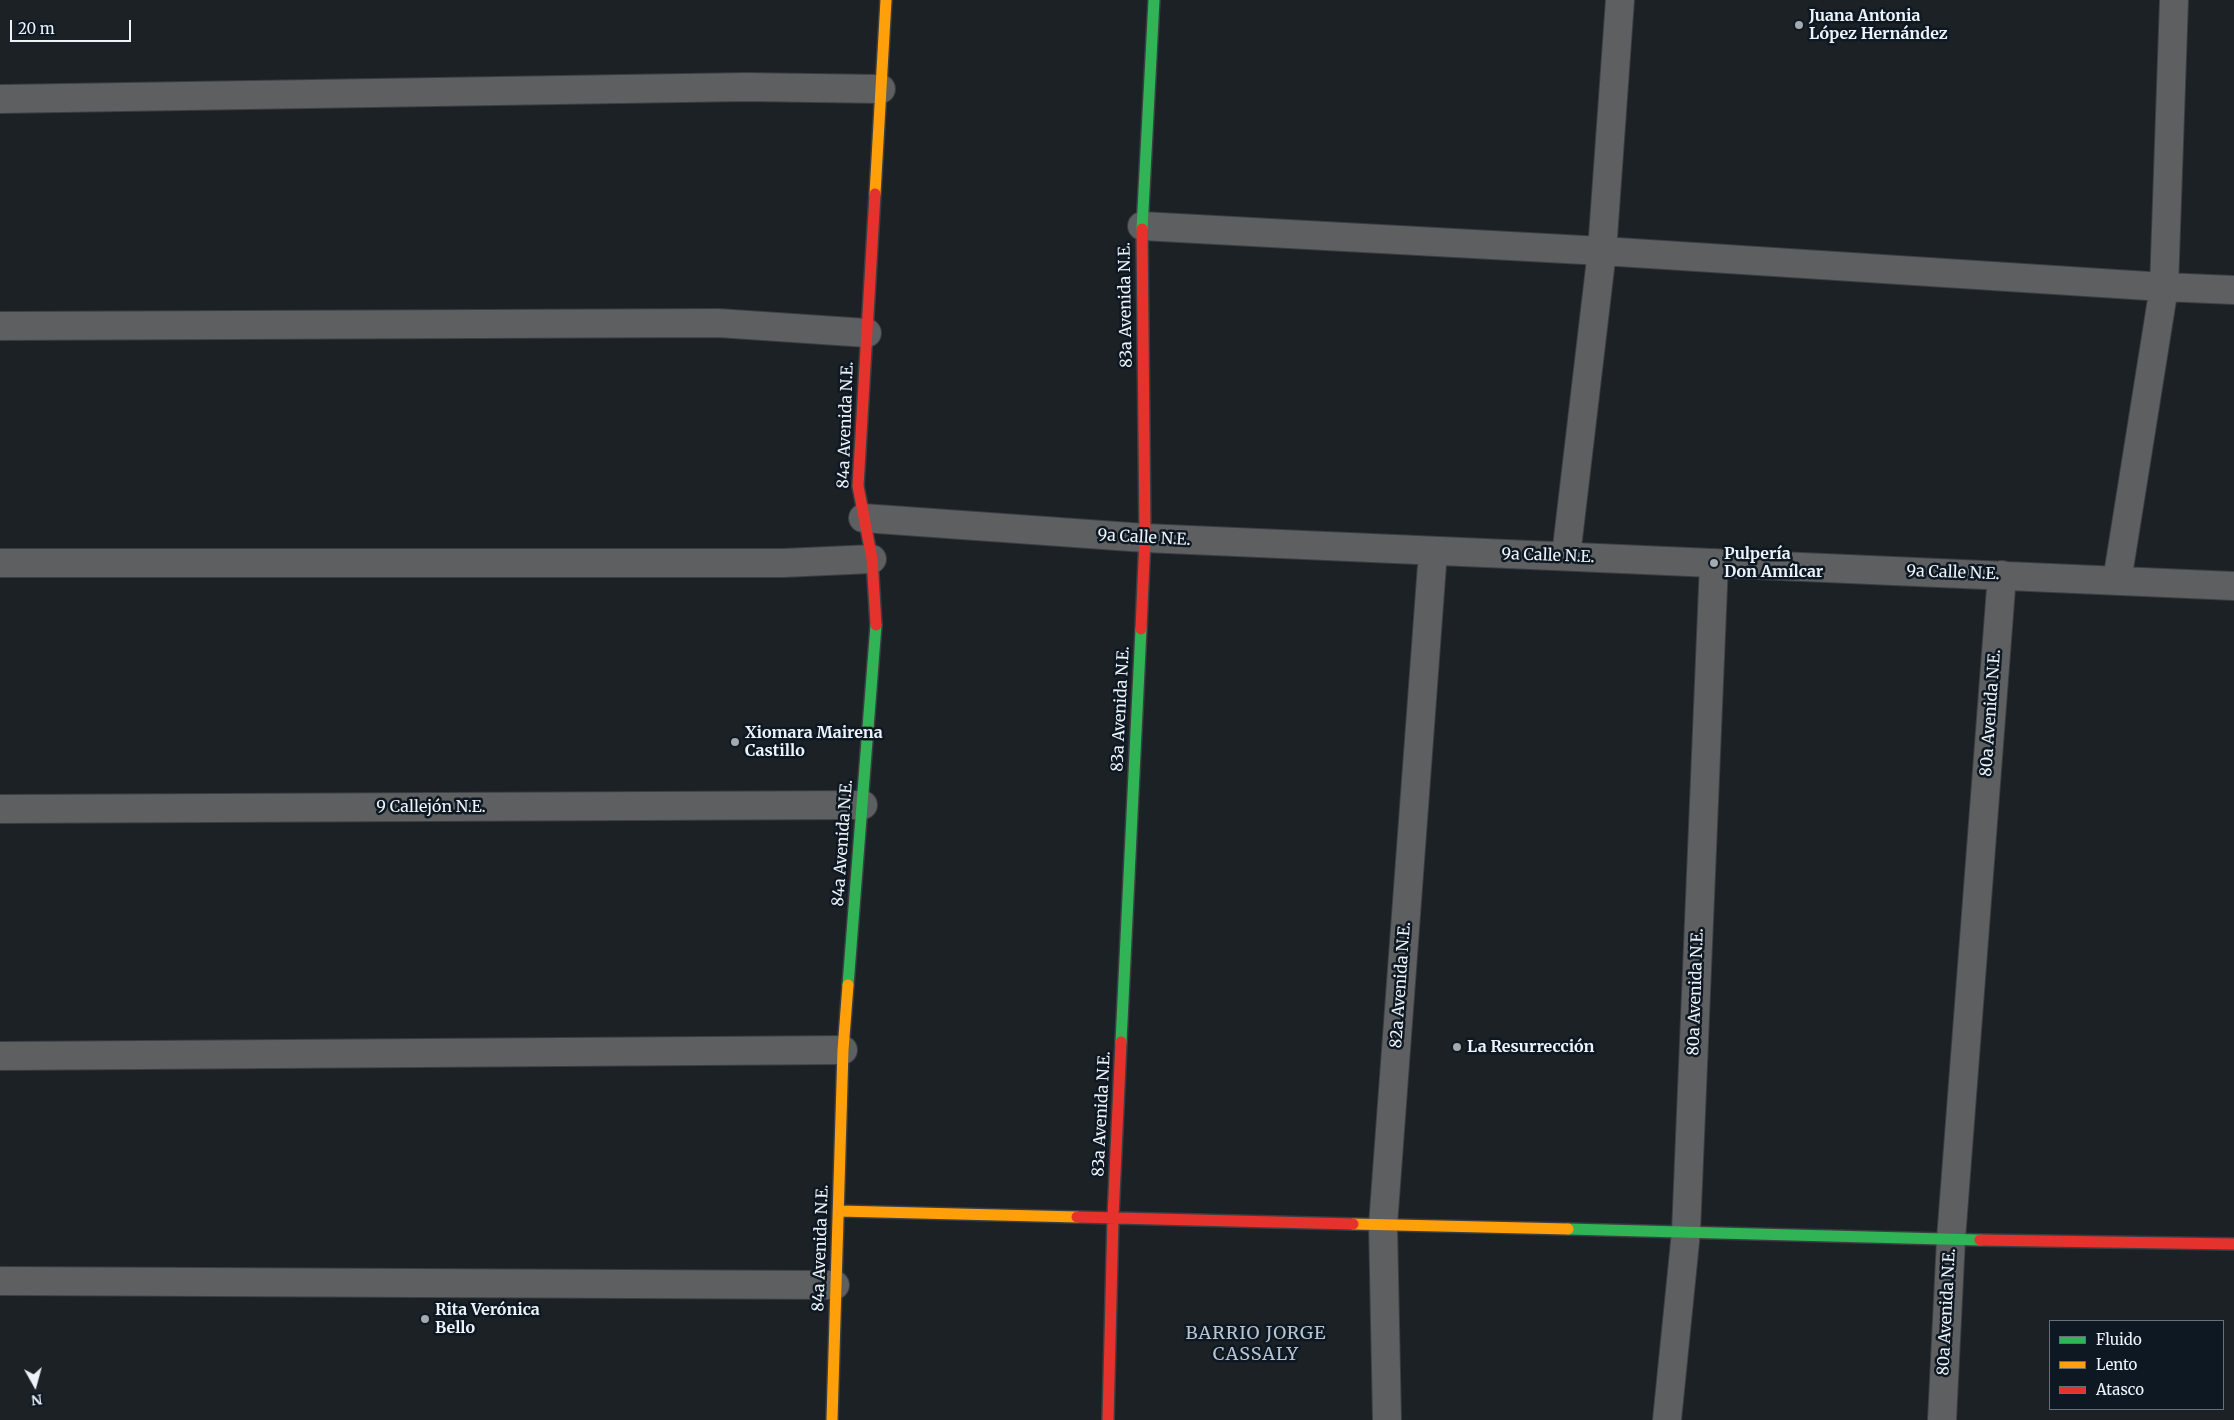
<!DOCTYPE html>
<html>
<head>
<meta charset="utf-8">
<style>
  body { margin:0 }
  #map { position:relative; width:2234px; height:1420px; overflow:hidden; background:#1c2126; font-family:Merriweather,serif }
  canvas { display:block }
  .legend { position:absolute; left:2049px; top:1320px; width:175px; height:90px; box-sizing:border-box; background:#0e1822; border:1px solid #677078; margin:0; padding:6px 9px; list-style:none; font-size:15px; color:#ecf3fa }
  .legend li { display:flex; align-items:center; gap:10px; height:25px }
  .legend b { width:25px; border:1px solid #677078 }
  .north { position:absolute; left:10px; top:1360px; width:50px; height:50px; -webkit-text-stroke:4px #0e1822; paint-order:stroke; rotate:173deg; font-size:14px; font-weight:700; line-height:20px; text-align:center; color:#ecf3fa }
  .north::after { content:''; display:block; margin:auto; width:18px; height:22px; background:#ecf3fa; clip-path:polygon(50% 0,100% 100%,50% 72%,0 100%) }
  .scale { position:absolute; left:10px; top:20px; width:121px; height:22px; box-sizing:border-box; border:2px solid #ecf3fa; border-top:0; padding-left:6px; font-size:15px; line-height:18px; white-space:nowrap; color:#ecf3fa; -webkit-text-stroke:4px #0e1822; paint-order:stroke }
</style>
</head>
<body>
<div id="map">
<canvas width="2234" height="1420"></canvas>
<ul class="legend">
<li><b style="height:6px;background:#30b455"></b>Fluido</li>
<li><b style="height:6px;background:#ff9f0a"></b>Lento</li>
<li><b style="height:6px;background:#e5322d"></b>Atasco</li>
</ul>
<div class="north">N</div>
<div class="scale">20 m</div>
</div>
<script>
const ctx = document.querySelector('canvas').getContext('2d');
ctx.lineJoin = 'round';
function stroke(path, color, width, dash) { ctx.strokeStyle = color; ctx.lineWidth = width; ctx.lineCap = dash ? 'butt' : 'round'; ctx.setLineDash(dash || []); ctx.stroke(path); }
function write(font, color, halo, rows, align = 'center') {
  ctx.font = font + ' Merriweather,serif'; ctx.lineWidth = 5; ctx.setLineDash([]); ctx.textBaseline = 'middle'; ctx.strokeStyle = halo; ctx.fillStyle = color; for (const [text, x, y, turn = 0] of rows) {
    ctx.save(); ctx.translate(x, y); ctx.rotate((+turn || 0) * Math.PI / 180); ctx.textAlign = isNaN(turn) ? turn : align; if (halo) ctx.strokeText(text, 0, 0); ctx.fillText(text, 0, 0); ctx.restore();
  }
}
const street = new Path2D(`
  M0 99 746 87 881 89
  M1142 226 1602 251 2164 287 2234 290
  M0 326 718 323 867 333
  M863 518 1145 538 2234 586
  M1566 556 1602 251 1620 0
  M0 563H783L872 559
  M2117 581 2164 287 2174 0
  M0 809 863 805
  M0 1056 843 1050
  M0 1281 835 1285
  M1387 1420 1383 1225 1433 551
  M1667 1420 1686 1232 1714 563
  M1942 1420 1951 1239 2002 575`);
const fast = new Path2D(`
  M1142 229 1154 0
  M848 985 876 625
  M1121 1042 1141 629
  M1568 1229 1980 1240`);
const slow = new Path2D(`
  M875 194 886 0
  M839 1211 1077 1217
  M1353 1224 1568 1229
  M832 1420 843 1050 848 985`);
const jam = new Path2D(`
  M875 194 858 486 872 559 876 625
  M1141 629 1145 538 1142 229
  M1077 1217 1353 1224
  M1980 1240 2234 1244
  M1108 1420 1113 1217 1121 1042`);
const markers = [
  [1799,25,5,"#a3aab0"],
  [1714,563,5,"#a3aab0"],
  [735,742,5,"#a3aab0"],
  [1457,1047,5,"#a3aab0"],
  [425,1319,5,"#a3aab0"]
];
const poiNames = [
  ["Juana Antonia",1809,16],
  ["López Hernández",1809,34],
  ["Pulpería",1724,554],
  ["Don Amílcar",1724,572],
  ["Xiomara Mairena",745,733],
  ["Castillo",745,751],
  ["La Resurrección",1467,1047],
  ["Rita Verónica",435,1310],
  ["Bello",435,1328]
];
const streetNames = [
  ["83a Avenida N.E.",1126,305,-91],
  ["84a Avenida N.E.",846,425,-88],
  ["9a Calle N.E.",1144,538,3],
  ["9a Calle N.E.",1548,556,2],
  ["9a Calle N.E.",1953,573,2],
  ["83a Avenida N.E.",1121,709,-87],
  ["80a Avenida N.E.",1991,713,-86],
  ["9 Callejón N.E.",431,807],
  ["84a Avenida N.E.",843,843,-86],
  ["82a Avenida N.E.",1401,985,-86],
  ["80a Avenida N.E.",1696,992,-88],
  ["83a Avenida N.E.",1102,1114,-87],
  ["84a Avenida N.E.",821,1248,-88],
  ["80a Avenida N.E.",1947,1312,-87]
];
const neighbourhoodNames = [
  ["BARRIO JORGE",1256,1334],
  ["CASSALY",1256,1355]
];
stroke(street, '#3a3e43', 30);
stroke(fast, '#3a3e43', 14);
stroke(slow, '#3a3e43', 14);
stroke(jam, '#3a3e43', 14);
stroke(street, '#5d5f61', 28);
stroke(fast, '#30b455', 11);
stroke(slow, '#ff9f0a', 11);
stroke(jam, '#e5322d', 11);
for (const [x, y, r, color] of markers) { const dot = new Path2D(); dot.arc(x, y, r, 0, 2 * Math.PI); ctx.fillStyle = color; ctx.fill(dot); stroke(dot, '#0e1822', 2); }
write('bold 16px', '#ecf3fa', '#0e1822', poiNames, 'left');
write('16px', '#ecf3fa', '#0e1822', streetNames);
ctx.letterSpacing = '1px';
write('18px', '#b7c5d2', '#0e1822', neighbourhoodNames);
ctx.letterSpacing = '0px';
</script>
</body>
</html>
